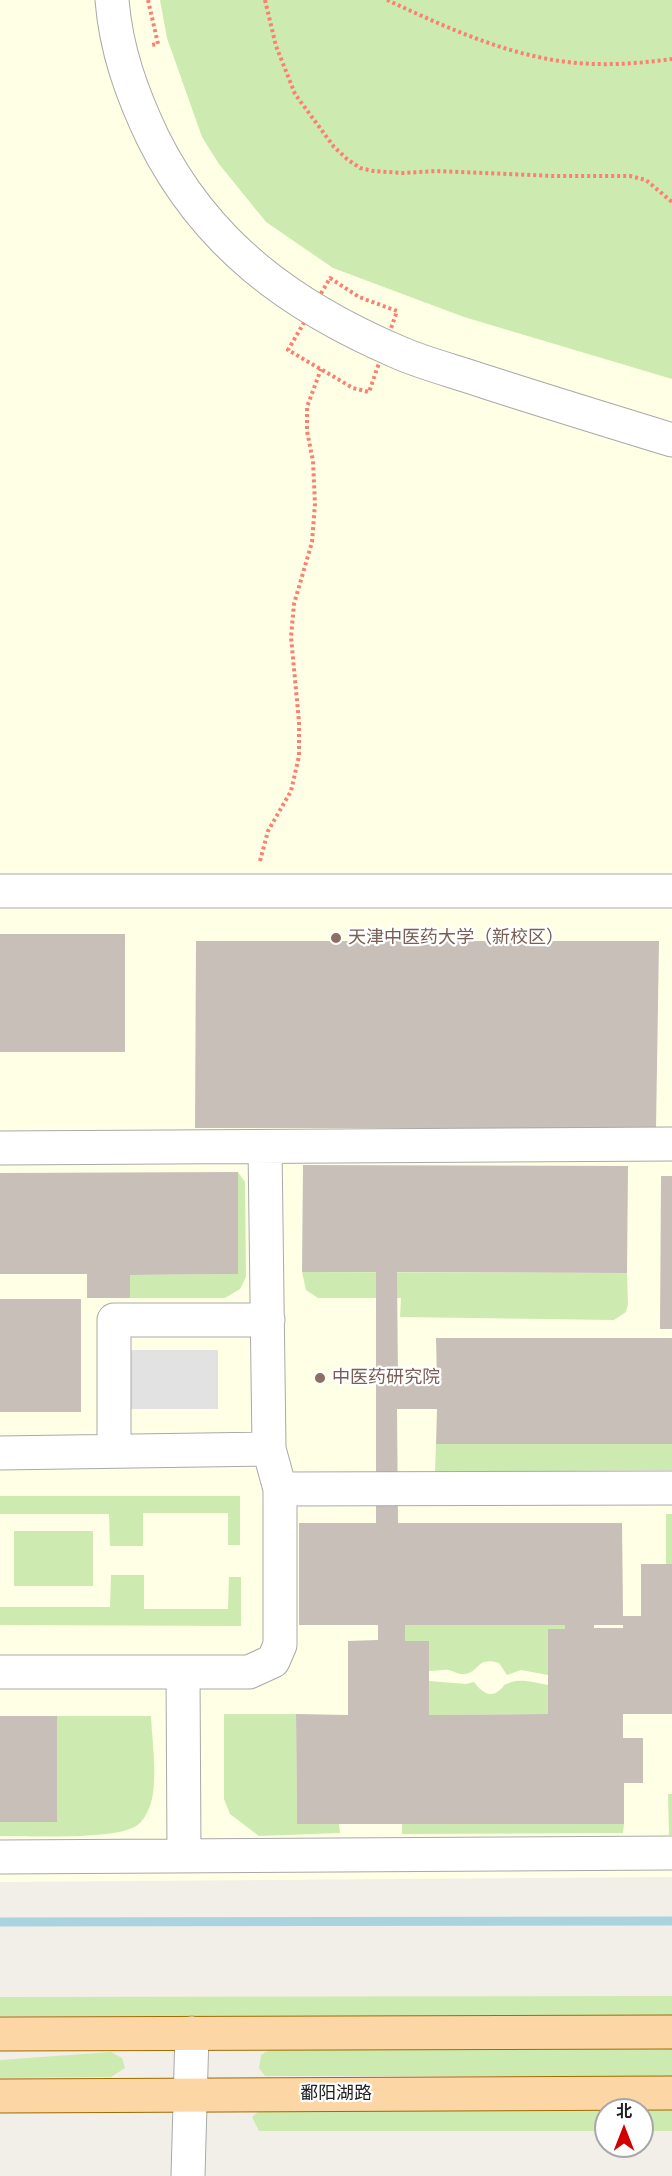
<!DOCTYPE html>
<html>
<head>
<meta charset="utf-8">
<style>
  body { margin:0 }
  #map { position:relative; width:672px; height:2176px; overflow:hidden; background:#f2efe9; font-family:"DejaVu Sans","Noto Sans SC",sans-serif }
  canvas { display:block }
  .north { position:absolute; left:594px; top:2098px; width:60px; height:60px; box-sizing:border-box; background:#fff; border:2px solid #a7a7a7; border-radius:50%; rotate:0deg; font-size:16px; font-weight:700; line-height:24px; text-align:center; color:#222 }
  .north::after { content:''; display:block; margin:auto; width:21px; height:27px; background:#d40000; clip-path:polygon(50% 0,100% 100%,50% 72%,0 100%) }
</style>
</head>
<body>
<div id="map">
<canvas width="672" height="2176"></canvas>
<div class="north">北</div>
</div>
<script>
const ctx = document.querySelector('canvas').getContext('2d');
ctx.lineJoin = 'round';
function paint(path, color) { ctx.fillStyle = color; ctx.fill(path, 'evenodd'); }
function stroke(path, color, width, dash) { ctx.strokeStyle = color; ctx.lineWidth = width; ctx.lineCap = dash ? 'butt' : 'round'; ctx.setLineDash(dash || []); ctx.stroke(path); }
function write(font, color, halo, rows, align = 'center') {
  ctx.font = font + ' "DejaVu Sans","Noto Sans SC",sans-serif'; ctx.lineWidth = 4.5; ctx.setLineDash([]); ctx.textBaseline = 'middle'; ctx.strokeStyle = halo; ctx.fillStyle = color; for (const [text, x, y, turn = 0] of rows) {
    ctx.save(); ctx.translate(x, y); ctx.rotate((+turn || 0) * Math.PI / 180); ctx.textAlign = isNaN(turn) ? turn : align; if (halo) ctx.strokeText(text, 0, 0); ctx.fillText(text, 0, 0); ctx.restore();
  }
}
const education = new Path2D(`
  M0 0H672V1877L0 1882Z`);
const grass = new Path2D(`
  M160 0H672V379L464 317 333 268 266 222 219 164 202 137 167 38Z
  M238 1172 245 1182 246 1277 240 1289 225 1298H130V1275L238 1274Z
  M302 1272 627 1273 628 1304 626 1312 614 1320 400 1317 401 1298H318L306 1290Z
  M436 1444H672V1470L435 1472Z
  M0 1496H240V1545H228V1513H143V1546H110L109 1514H0Z
  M666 1514H672V1564H666Z
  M14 1531H93V1586H14Z
  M111 1575H144V1609H228L229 1577H241V1626L0 1625V1607H110Z
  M405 1625H565V1629L548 1675 521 1670 507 1675 499 1663C476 1656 480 1673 464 1674 459 1675 454 1671 449 1670 443 1669 436 1671 429 1671V1641H405Z
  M429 1681 466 1684 474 1682C481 1691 490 1700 501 1689 505 1685 503 1685 509 1683 520 1678 536 1683 548 1685V1714L429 1715Z
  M224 1714H296L297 1824H339L340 1833 259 1836 230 1814 224 1799Z
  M57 1716H151C152 1741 158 1779 151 1803 148 1811 144 1821 136 1826 115 1840 29 1836 0 1836V1822L57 1821Z
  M668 1794H672V1835H669Z
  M402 1824H624L623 1833 402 1834Z
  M672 1996V2016H0V1997Z
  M672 2047V2076H265L259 2068 261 2055 270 2049Z
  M111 2052 122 2058 125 2068 111 2077 0 2078V2060Z
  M672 2108V2131H642V2110H606V2131H259L252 2117 261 2109Z`);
const parking = new Path2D(`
  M127 1350H218V1409H128Z`);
const stream = new Path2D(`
  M0 1922 672 1921`);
const building = new Path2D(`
  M0 934H125V1052H0Z
  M196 941H659L656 1128H195Z
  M303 1165 628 1166 627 1273 397 1272 398 1382H437L436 1338H672V1444H436L437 1409H397L398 1523H622L623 1616H641V1564H672V1714H623V1738H643V1783H624V1824H297L296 1714 348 1715V1641L378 1640V1625H299V1523H376V1272H302ZM405 1625H565V1629H548V1714L429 1715V1641H405ZM594 1625H623V1628H594Z
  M238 1172V1274L130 1275V1298H87V1274H0V1173Z
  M661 1176H672V1329H660Z
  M0 1299H81V1412H0Z
  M0 1716H57V1822H0Z`);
const path = new Path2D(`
  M148 0 158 44 151 45
  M265 0 276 46 295 94 334 147 347 159 360 168 373 171 403 173 437 171 554 176H630L646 180 672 202
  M387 0C437 23 488 47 543 58 585 67 629 65 672 59
  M330 278 359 297 397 311 369 392 353 388 288 350Z
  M260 861 268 831 291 791 299 756V722L291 637 294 604 312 542 315 504 313 461 307 431V407L321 369`);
const minor = new Path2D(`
  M112 0C116 50 132 94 153 138 206 245 292 307 400 353 428 365 458 372 486 382 548 402 610 421 672 440
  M0 891H672
  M265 1147 269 1449 280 1489
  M0 1148 672 1144
  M114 1451V1320H268
  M0 1453 269 1449
  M0 1672H249L273 1661 280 1645V1489L672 1488
  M183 1673 184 1856
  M0 1857 672 1853
  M188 2176 192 2033`);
const major = new Path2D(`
  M0 2034 672 2032
  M0 2096 672 2093`);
const markers = [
  [336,938,6,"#8d6e63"],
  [320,1378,6,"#8d6e63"]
];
const educationNames = [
  ["天津中医药大学（新校区）",348,938],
  ["中医药研究院",332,1378]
];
const streetNames = [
  ["鄱阳湖路",336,2094]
];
paint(education, '#ffffe5');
paint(grass, '#cdebb0');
paint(parking, '#e2e2e2');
stroke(stream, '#aad3df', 9);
paint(building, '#c7bfb8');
stroke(minor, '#a9a9a9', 35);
stroke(major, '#a06b00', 35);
stroke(path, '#fa8072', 4, [3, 3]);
stroke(minor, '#fff', 33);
stroke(major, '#fcd6a4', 33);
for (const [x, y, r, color] of markers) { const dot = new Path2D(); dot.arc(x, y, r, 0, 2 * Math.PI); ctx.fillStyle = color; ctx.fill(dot); stroke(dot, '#fff', 2); }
write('18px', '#785e54', '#fff', educationNames, 'left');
write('18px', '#222', '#fff', streetNames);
</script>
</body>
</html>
